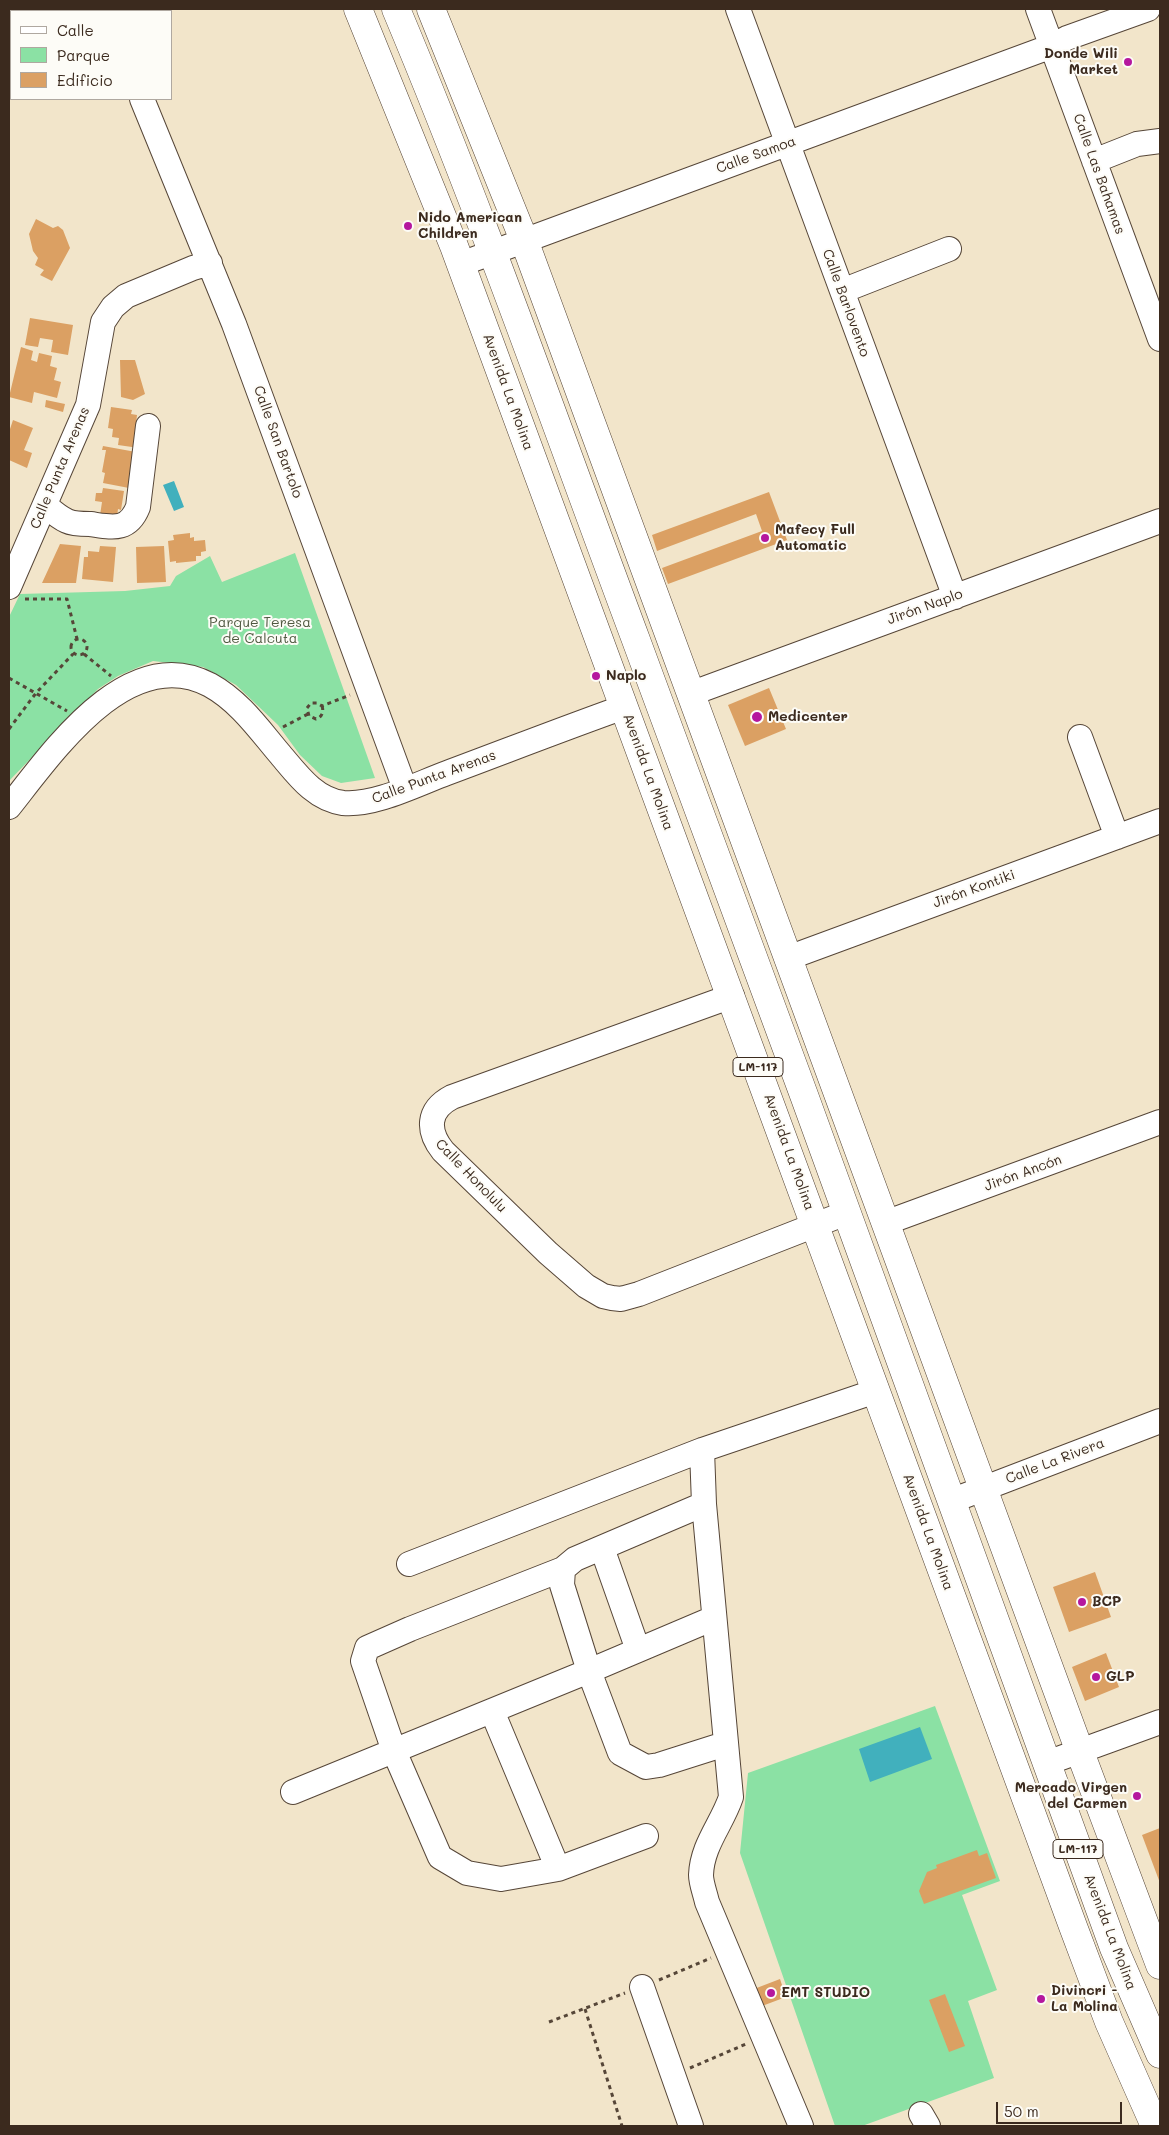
<!DOCTYPE html>
<html>
<head>
<meta charset="utf-8">
<style>
  body { margin:0 }
  #map { position:relative; width:1169px; height:2135px; overflow:hidden; background:#f2e5ca; font-family:Mali,sans-serif }
  canvas { display:block }
  .frame { position:absolute; inset:0; border:10px solid #3b2a1e; pointer-events:none }
  .legend { position:absolute; left:10px; top:10px; width:162px; height:90px; box-sizing:border-box; background:#fdfcf7; border:1px solid #afa8a0; margin:0; padding:6px 9px; list-style:none; font-size:15px; color:#3b2a1e }
  .legend li { display:flex; align-items:center; gap:10px; height:25px }
  .legend b { width:25px; border:1px solid #afa8a0 }
  .scale { position:absolute; left:996px; top:2102px; width:126px; height:22px; box-sizing:border-box; border:2px solid #3b2a1e; border-top:0; padding-left:6px; font-size:15px; line-height:18px; white-space:nowrap; color:#3b2a1e; -webkit-text-stroke:4px #fdfcf7; paint-order:stroke }
</style>
</head>
<body>
<div id="map">
<canvas width="1169" height="2135"></canvas>
<div class="frame"></div>
<ul class="legend">
<li><b style="height:6px;background:#fff"></b>Calle</li>
<li><b style="height:14px;background:#8be1a4"></b>Parque</li>
<li><b style="height:14px;background:#dba063"></b>Edificio</li>
</ul>
<div class="scale">50 m</div>
</div>
<script>
const ctx = document.querySelector('canvas').getContext('2d');
ctx.lineJoin = 'round';
function paint(path, color) { ctx.fillStyle = color; ctx.fill(path, 'evenodd'); }
function stroke(path, color, width, dash) { ctx.strokeStyle = color; ctx.lineWidth = width; ctx.lineCap = dash ? 'butt' : 'round'; ctx.setLineDash(dash || []); ctx.stroke(path); }
function write(font, color, halo, rows, align = 'center') {
  ctx.font = font + ' Mali,sans-serif'; ctx.lineWidth = 4; ctx.setLineDash([]); ctx.textBaseline = 'middle'; ctx.strokeStyle = halo; ctx.fillStyle = color; for (const [text, x, y, turn = 0] of rows) {
    ctx.save(); ctx.translate(x, y); ctx.rotate((+turn || 0) * Math.PI / 180); ctx.textAlign = isNaN(turn) ? turn : align; if (halo) ctx.strokeText(text, 0, 0); ctx.fillText(text, 0, 0); ctx.restore();
  }
}
const green = new Path2D(`
  M295 553 375 778 341 783 322 776 300 755 278 725 236 685 203 667 153 661 118 676 98 689 9 781V617L20 594 125 591 170 586 176 576 210 556 222 582Z
  M935 1706 1000 1881 962 1895 997 1990 968 2001 994 2078 862 2126H835L740 1853 748 1773Z`);
const water = new Path2D(`
  M174 481 184 507 174 511 163 485Z
  M920 1727 932 1759 870 1782 859 1749Z`);
const building = new Path2D(`
  M36 219 53 228 58 226 63 230 70 248 52 281 40 275 44 270 35 265 38 258 33 251 29 234Z
  M30 318 73 325 68 355 51 352 53 340 40 338 38 347 25 345Z
  M21 347 33 351 31 360 37 362 39 353 52 356 50 366 57 368 54 380 61 382 57 398 34 392 32 403 9 397Z
  M120 360H135L145 394 133 400 121 397Z
  M46 400 65 404 63 412 45 407Z
  M111 407 132 410 131 414 137 415 136 424 142 425 139 448 118 445 119 438 112 437 113 429 108 428Z
  M13 420 33 428 24 450 32 453 27 468 9 460V432Z
  M103 446 136 452 129 488 103 483 105 473 102 472 106 450H102Z
  M103 488 124 491 121 510 118 509 116 524 99 522 102 502 95 501 96 493H102Z
  M769 492 787 540 668 584 662 568 762 531 756 514 657 551 652 535Z
  M190 533V538L194 537V541L205 540 206 551 201 552V556H196V561L176 563V561L170 562 168 541 174 540 173 535Z
  M60 544 81 546 76 583H42Z
  M100 546 116 547 113 582 82 579 84 557H88V551L99 552Z
  M164 546 166 582 137 583 136 547Z
  M769 688 786 729 745 746 728 705Z
  M1095 1572 1111 1617 1069 1632 1053 1587Z
  M1106 1653 1119 1687 1085 1701 1072 1667Z
  M1160 1828V1883L1142 1835Z
  M977 1850 979 1856 987 1853 996 1878 924 1904 919 1891 927 1872 937 1868 936 1865Z
  M780 1979 786 1997 762 2006 754 1989Z
  M945 1994 965 2046 949 2052 929 2000Z`);
const path = new Path2D(`
  M25 599H67L77 639
  M71 647a8 8 0 1 1 16 0a8 8 0 1 1-16 0Z
  M84 654 111 676
  M9 678 67 711
  M322 706C324 712 322 717 316 719L309 716 307 708 311 703H317L322 706 350 695
  M283 727 308 714
  M9 729 36 693 73 654
  M659 1980 711 1958
  M585 2009 622 2126
  M549 2022 625 1993
  M690 2068 746 2044`);
const minor = new Path2D(`
  M102 9 103 11
  M738 9 955 597
  M1038 9 1160 339
  M142 99 234 324 405 789
  M1094 161 1137 144 1160 141
  M461 264 1052 46 1067 38 1148 9
  M842 291 949 249
  M45 505C52 511 58 517 67 521 73 524 82 524 90 524 112 527 128 532 138 507L148 426
  M9 587 88 405 103 322 113 307 126 296 193 268 210 263
  M690 694 1160 521
  M1080 737 1117 837
  M9 807C52 753 128 641 210 685 239 701 258 728 279 753 297 774 314 799 343 803 375 806 417 784 447 773 506 751 565 728 624 707
  M788 958 1160 821
  M732 996 452 1097C427 1110 427 1131 443 1151L548 1253 586 1286 603 1296 612 1298 621 1299 639 1294 846 1213
  M885 1223 1160 1122
  M702 1450 704 1504 731 1797C722 1824 702 1845 701 1875 701 1883 705 1893 707 1902L801 2126
  M951 1501 1160 1421
  M704 1504 575 1559 563 1569 562 1585 589 1671 620 1753 646 1767 659 1765 725 1744
  M602 1548 638 1650
  M409 1564 702 1450 876 1391
  M563 1569 410 1629 367 1648 363 1661 394 1751 440 1857 467 1873 501 1879 558 1869 646 1836
  M492 1711 558 1869
  M1047 1763 1160 1722
  M293 1792 589 1671 714 1618
  M642 1987 691 2126
  M921 2114 928 2126`);
const major = new Path2D(`
  M358 9 454 246 1074 1929 1109 2022 1155 2126
  M396 9C483 216 557 429 636 640 798 1075 956 1512 1114 1948L1160 2054
  M431 9 524 240 1080 1752 1160 1965`);
const markers = [
  [1128,62,5,"#b5179e"],
  [408,226,5,"#b5179e"],
  [765,538,5,"#b5179e"],
  [596,676,5,"#b5179e"],
  [757,717,6,"#b5179e"],
  [1082,1602,5,"#b5179e"],
  [1096,1677,5,"#b5179e"],
  [1137,1796,5,"#b5179e"],
  [771,1993,5,"#b5179e"],
  [1041,1999,5,"#b5179e"]
];
const shields = [
  [758,1067,50],
  [1078,1849,50]
];
const shieldNames = [
  ["LM-117",758,1067],
  ["LM-117",1078,1849]
];
const poiNames = [
  ["Donde Wili",1118,54,"right"],
  ["Market",1118,70,"right"],
  ["Nido American",418,218],
  ["Children",418,234],
  ["Mafecy Full",775,530],
  ["Automatic",775,546],
  ["Naplo",606,676],
  ["Medicenter",768,717],
  ["BCP",1092,1602],
  ["GLP",1106,1677],
  ["Mercado Virgen",1127,1788,"right"],
  ["del Carmen",1127,1804,"right"],
  ["Divincri -",1051,1991],
  ["La Molina",1051,2007],
  ["EMT STUDIO",781,1993]
];
const streetNames = [
  ["Calle Samoa",756,155,-20],
  ["Calle Las Bahamas",1099,174,70],
  ["Calle Barlovento",846,303,70],
  ["Avenida La Molina",508,392,70],
  ["Calle San Bartolo",278,442,70],
  ["Calle Punta Arenas",60,468,-67],
  ["Jirón Naplo",925,607,-20],
  ["Avenida La Molina",648,772,70],
  ["Calle Punta Arenas",434,777,-20],
  ["Jirón Kontiki",974,889,-20],
  ["Avenida La Molina",789,1152,70],
  ["Jirón Ancón",1023,1173,-20],
  ["Calle Honolulu",471,1176,46],
  ["Calle La Rivera",1055,1461,-21],
  ["Avenida La Molina",928,1532,70],
  ["Avenida La Molina",1110,1932,69]
];
const parkNames = [
  ["Parque Teresa",260,623],
  ["de Calcuta",260,639]
];
paint(green, '#8be1a4');
paint(water, '#41b0bd');
paint(building, '#dba063');
stroke(minor, '#564638', 26);
stroke(major, '#564638', 29);
stroke(path, '#564638', 3, [4, 4]);
stroke(minor, '#fff', 24);
stroke(major, '#fff', 28);
for (const [x, y, r, color] of markers) { const dot = new Path2D(); dot.arc(x, y, r, 0, 2 * Math.PI); ctx.fillStyle = color; ctx.fill(dot); stroke(dot, '#fdfcf7', 2); }
for (const [x, y, w] of shields) { const box = new Path2D(); box.roundRect(x - w / 2, y - 9.5, w, 19, 4); ctx.fillStyle = '#fdfcf7'; ctx.fill(box); stroke(box, '#3b2a1e', 1); }
write('bold 12px', '#3b2a1e', null, shieldNames);
write('bold 14px', '#3b2a1e', '#fdfcf7', poiNames, 'left');
write('14px', '#3b2a1e', '#fdfcf7', streetNames);
write('14px', '#4f5840', '#fdfcf7', parkNames);
</script>
</body>
</html>
